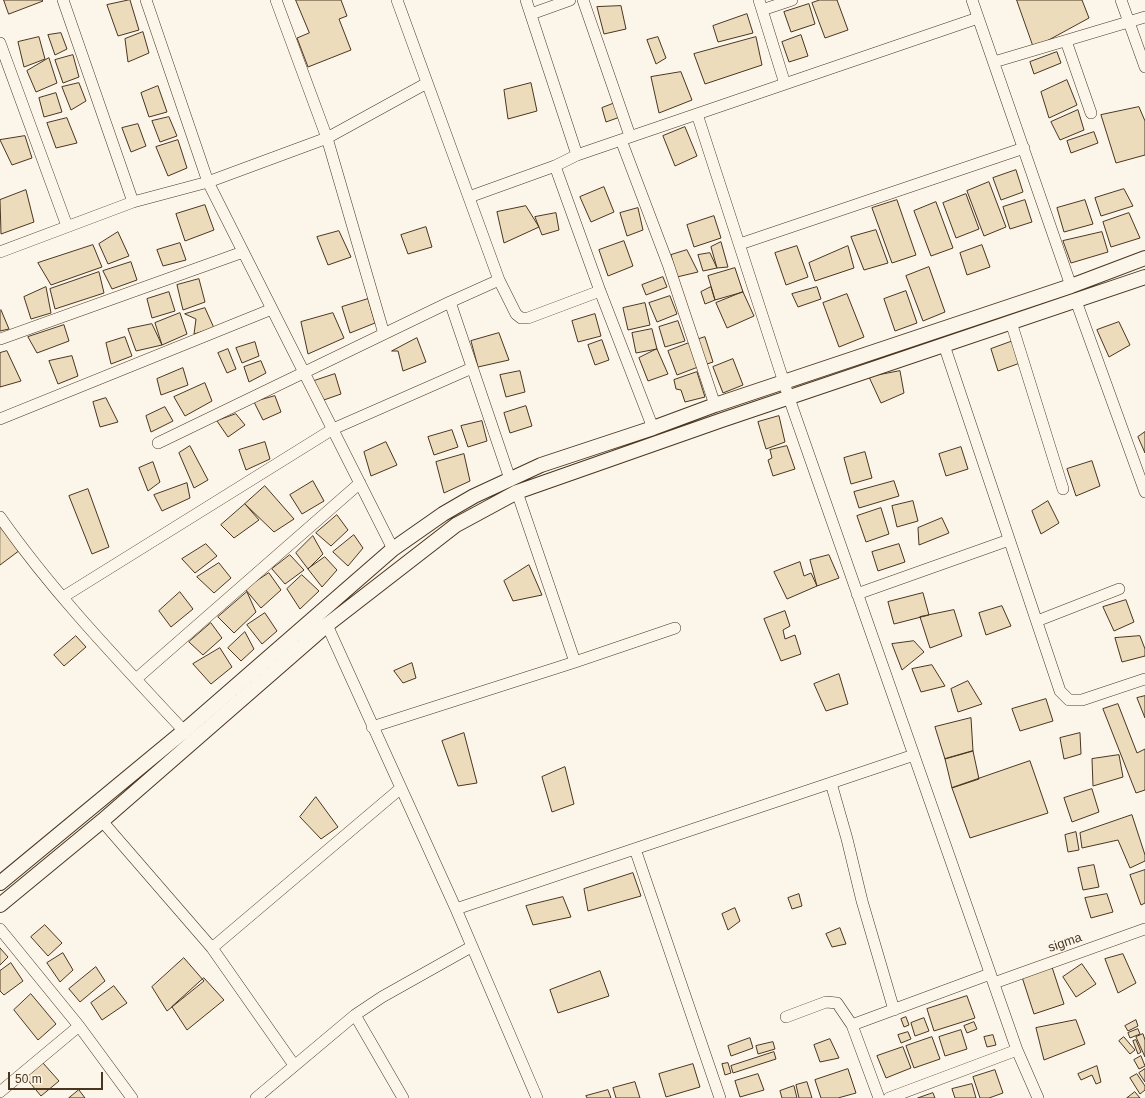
<!DOCTYPE html>
<html>
<head>
<meta charset="utf-8">
<style>
  body { margin:0 }
  #map { position:relative; width:1145px; height:1098px; overflow:hidden; background:#fbf6e9; font-family:Arial,sans-serif }
  canvas { display:block }
  .scale { position:absolute; left:8px; top:1072px; width:95px; height:18px; box-sizing:border-box; border:2px solid #4a3520; border-top:0; padding-left:5px; font-size:12px; line-height:14px; white-space:nowrap; color:#4a3520; -webkit-text-stroke:3px #fbf6e9; paint-order:stroke }
</style>
</head>
<body>
<div id="map">
<canvas width="1145" height="1098"></canvas>
<div class="scale">50 m</div>
</div>
<script>
const ctx = document.querySelector('canvas').getContext('2d');
ctx.lineJoin = 'round';
function paint(path, color) { ctx.fillStyle = color; ctx.fill(path, 'evenodd'); }
function stroke(path, color, width, dash) { ctx.strokeStyle = color; ctx.lineWidth = width; ctx.lineCap = dash ? 'butt' : 'round'; ctx.setLineDash(dash || []); ctx.stroke(path); }
function write(font, color, halo, rows, align = 'center') {
  ctx.font = font + ' Arial,sans-serif'; ctx.lineWidth = 3; ctx.setLineDash([]); ctx.textBaseline = 'middle'; ctx.strokeStyle = halo; ctx.fillStyle = color; for (const [text, x, y, turn = 0] of rows) {
    ctx.save(); ctx.translate(x, y); ctx.rotate((+turn || 0) * Math.PI / 180); ctx.textAlign = isNaN(turn) ? turn : align; if (halo) ctx.strokeText(text, 0, 0); ctx.fillText(text, 0, 0); ctx.restore();
  }
}
const building = new Path2D(`
  M4 0H42L43 1 9 14Z
  M130 0 139 30 118 36 107 5Z
  M296 0H341L347 16 339 19 351 50 308 67 297 38 309 33Z
  M820 0H837L848 30 825 38 812 3Z
  M1017 0H1082L1089 18 1034 48Z
  M809 4 815 24 791 32 784 12Z
  M621 6 626 29 604 34 597 7Z
  M747 14 753 33 718 42 713 26Z
  M143 32 149 53 128 62 125 39Z
  M61 33 67 49 55 55 48 35Z
  M801 35 808 56 789 62 782 42Z
  M39 37 45 59 24 67 18 42Z
  M658 37 666 58 656 64 647 40Z
  M756 37 762 65 705 84 694 54Z
  M1057 52 1061 63 1034 74 1030 62Z
  M73 55 79 77 63 83 55 60Z
  M49 58 57 83 36 92 27 71Z
  M681 72 692 100 659 113 651 77Z
  M1067 80 1077 105 1049 118 1041 92Z
  M79 83 86 101 71 110 62 87Z
  M531 83 537 111 508 119 504 90Z
  M158 86 167 112 149 117 141 93Z
  M56 93 62 112 44 117 39 98Z
  M615 103 620 117 606 122 602 108Z
  M1139 107 1145 121V155L1116 163 1101 115Z
  M1078 110 1084 130 1060 140 1051 122Z
  M169 117 177 136 160 142 152 121Z
  M67 118 77 143 56 148 47 123Z
  M138 124 146 146 131 152 122 128Z
  M685 127 697 156 675 166 663 136Z
  M1094 132 1098 143 1071 153 1067 141Z
  M25 136 32 158 12 165 0 140Z
  M178 140 187 168 168 176 156 147Z
  M1016 170 1023 192 1001 200 993 178Z
  M989 182 1006 227 984 236 967 191Z
  M604 187 614 212 591 222 580 197Z
  M1124 189 1133 206 1101 216 1095 198Z
  M26 190 34 222 1 234 0 200Z
  M966 194 979 229 956 238 943 203Z
  M897 200 916 255 892 263 872 208Z
  M1025 200 1032 222 1010 229 1003 207Z
  M1085 200 1093 224 1064 232 1057 208Z
  M936 202 953 248 931 256 914 211Z
  M205 205 214 230 185 241 176 214Z
  M526 206 539 227 504 243 497 212Z
  M638 208 643 230 627 236 620 213Z
  M556 213 559 230 542 235 535 217Z
  M1129 213 1140 238 1111 247 1103 222Z
  M714 216 721 238 694 247 687 225Z
  M426 227 432 247 408 254 401 235Z
  M876 230 888 263 864 270 851 237Z
  M339 231 351 257 328 265 317 237Z
  M118 232 129 256 108 264 99 244Z
  M1102 232 1108 252 1071 263 1063 241Z
  M624 241 633 266 608 276 599 250Z
  M721 242 728 267 717 268 711 247Z
  M180 243 186 260 163 266 157 250Z
  M93 245 102 267 51 285 38 263Z
  M982 245 990 267 967 275 960 253Z
  M797 246 808 277 786 285 775 253Z
  M848 246 854 268 815 281 809 263Z
  M687 250 698 272 677 277 671 255Z
  M710 253 717 268 703 271 698 255Z
  M131 262 137 280 112 289 103 271Z
  M929 267 945 312 923 321 906 276Z
  M735 268 743 292 715 300 708 276Z
  M99 272 104 293 55 309 50 289Z
  M663 277 667 287 646 295 642 285Z
  M199 279 205 302 183 310 177 285Z
  M46 287 51 313 31 319 24 297Z
  M711 287 715 300 705 304 701 292Z
  M817 287 821 299 798 307 792 294Z
  M906 291 917 323 895 331 884 299Z
  M169 292 175 311 152 318 147 299Z
  M743 292 754 316 727 328 716 303Z
  M847 294 864 337 839 347 823 303Z
  M670 296 677 314 657 322 649 303Z
  M368 299 375 323 350 333 342 307Z
  M645 303 650 325 628 330 623 308Z
  M205 308 214 328 194 334 196 319 185 314Z
  M1 310 9 329 0 331V311Z
  M180 313 187 334 162 345 155 323Z
  M333 313 344 338 308 354 301 322Z
  M595 314 601 336 578 342 572 321Z
  M678 321 685 341 665 347 659 327Z
  M1119 322 1130 345 1109 357 1097 330Z
  M152 324 162 345 136 351 128 329Z
  M64 325 69 341 37 353 28 337Z
  M652 329 657 349 636 353 632 333Z
  M499 333 509 360 478 367 471 341Z
  M125 337 132 356 111 364 106 343Z
  M705 337 713 362 704 365 696 340Z
  M417 338 426 362 403 371 398 351H392Z
  M602 340 609 360 595 365 588 345Z
  M1013 341 1020 363 998 371 991 349Z
  M255 342 259 356 242 363 236 348Z
  M689 343 698 367 677 375 668 351Z
  M228 349 236 369 227 373 218 353Z
  M657 349 668 374 648 381 639 358Z
  M7 351 21 381 0 387V353Z
  M72 356 78 376 58 384 49 361Z
  M733 359 743 385 723 393 713 367Z
  M261 361 266 373 249 382 244 367Z
  M183 368 188 385 161 395 157 379Z
  M520 371 525 392 506 397 500 375Z
  M900 371 904 393 881 403 869 377Z
  M697 372 705 397 685 402 681 390 676 389 674 380Z
  M335 374 341 394 321 401 314 381Z
  M205 383 212 401 185 416 174 397Z
  M275 396 281 412 263 420 254 402Z
  M106 398 118 422 100 427 93 402Z
  M526 406 532 426 510 433 504 413Z
  M165 407 173 421 151 432 146 416Z
  M236 414 245 425 228 437 217 421Z
  M779 416 785 442 766 449 758 422Z
  M482 421 487 441 468 447 461 426Z
  M452 430 458 447 434 455 428 437Z
  M1145 432V453L1138 437Z
  M265 442 270 459 246 470 239 450Z
  M386 442 397 465 371 476 364 452Z
  M190 446 208 480 194 488 179 453Z
  M787 446 795 469 773 476 768 460 772 458 770 450Z
  M961 447 968 469 946 476 939 454Z
  M865 452 872 478 851 484 844 458Z
  M464 454 470 481 444 493 436 462Z
  M1092 461 1100 486 1076 496 1067 469Z
  M153 462 160 482 148 491 139 468Z
  M313 481 324 501 302 514 290 495Z
  M894 481 899 496 859 508 854 492Z
  M187 483 190 498 162 511 154 495Z
  M265 486 294 519 274 532 245 504Z
  M88 489 109 547 92 554 69 496Z
  M913 501 918 521 897 527 892 506Z
  M1048 501 1059 523 1041 534 1032 511Z
  M245 504 259 520 234 538 221 525Z
  M881 508 889 534 866 542 857 516Z
  M337 515 348 530 331 546 316 533Z
  M942 518 949 533 919 545 918 528Z
  M0 521 20 550 0 565Z
  M354 535 363 548 348 566 333 552Z
  M313 536 323 554 308 569 296 553Z
  M206 544 217 556 195 573 182 559Z
  M899 544 905 562 878 571 872 552Z
  M290 555 304 570 285 584 272 569Z
  M829 555 839 578 817 586 810 560Z
  M325 557 337 570 322 587 308 569Z
  M800 562 804 576 811 573 817 586 787 599 774 572Z
  M219 563 231 578 214 593 197 577Z
  M529 565 542 595 513 601 504 581Z
  M269 573 281 590 261 608 245 589Z
  M302 575 319 591 300 609 287 589Z
  M180 592 193 609 171 627 159 611Z
  M247 592 256 612 234 633 218 617Z
  M923 593 929 615 894 624 888 602Z
  M1126 600 1134 622 1114 631 1103 607Z
  M1002 606 1011 626 986 635 979 613Z
  M954 610 962 636 930 648 920 617Z
  M785 611 790 626 783 630 785 639 795 635 801 654 781 661 764 619Z
  M265 613 277 631 262 644 247 625Z
  M211 623 222 638 203 655 189 642Z
  M245 632 254 649 241 661 228 648Z
  M76 636 86 647 64 666 54 655Z
  M1140 636 1145 649V656L1122 662 1115 638Z
  M914 641 924 652 902 670 892 644Z
  M220 648 232 667 211 684 193 664Z
  M412 663 416 678 403 683 394 671Z
  M932 665 945 686 921 692 912 669Z
  M839 674 848 704 826 711 814 684Z
  M968 681 982 704 958 712 951 689Z
  M1145 696V718L1137 698Z
  M1046 699 1053 721 1020 731 1012 709Z
  M1118 704 1137 753 1145 749V790L1136 793 1103 709Z
  M971 718 973 751 945 759 935 727Z
  M464 733 477 783 458 786 442 741Z
  M1080 733 1081 754 1064 759 1060 738Z
  M973 751 979 779 952 788 945 759Z
  M1119 755 1123 777 1093 786 1092 759Z
  M1030 761 1048 813 970 838 952 788Z
  M565 767 574 804 552 812 542 777Z
  M1092 789 1099 812 1072 822 1064 798Z
  M316 797 338 827 321 839 300 817Z
  M1132 815 1145 855V861L1130 868 1118 840 1082 848 1080 833Z
  M1076 832 1079 850 1068 852 1065 835Z
  M1094 865 1099 887 1083 890 1078 868Z
  M1145 870V903L1141 905 1130 875Z
  M633 873 641 896 588 911 584 889Z
  M799 894 802 906 792 909 788 898Z
  M1107 894 1113 912 1091 918 1085 898Z
  M563 897 571 917 533 925 526 906Z
  M735 908 740 921 728 930 722 914Z
  M45 925 62 943 48 956 31 937Z
  M840 928 846 944 832 947 826 934Z
  M0 948 8 957 0 965Z
  M63 953 73 970 60 982 47 963Z
  M1123 954 1136 983 1118 993 1105 959Z
  M184 958 204 981 167 1011 152 987Z
  M11 963 23 981 4 995 0 991V971Z
  M1082 964 1096 984 1076 997 1063 977Z
  M96 967 105 981 80 1002 69 989Z
  M1052 967 1064 1004 1034 1014 1022 977Z
  M600 971 609 996 558 1013 550 990Z
  M204 978 224 1000 187 1030 172 1007Z
  M114 986 127 1003 102 1020 91 1003Z
  M31 994 56 1024 38 1040 14 1010Z
  M967 996 975 1018 934 1031 927 1009Z
  M906 1017 909 1025 904 1027 901 1019Z
  M924 1018 929 1031 915 1036 911 1023Z
  M1076 1020 1085 1044 1044 1060 1036 1028Z
  M1136 1020 1138 1026 1128 1031 1125 1026Z
  M974 1022 977 1029 967 1033 964 1026Z
  M1138 1029 1140 1034 1130 1038 1128 1033Z
  M961 1030 967 1049 945 1056 939 1037Z
  M908 1032 911 1039 901 1043 898 1035Z
  M1143 1034 1145 1040V1057L1136 1037Z
  M993 1035 996 1045 987 1047 984 1037Z
  M932 1037 940 1059 914 1068 906 1046Z
  M1124 1037 1135 1050 1130 1054 1119 1041Z
  M750 1038 753 1048 731 1056 728 1046Z
  M830 1039 839 1058 820 1062 814 1045Z
  M1136 1040 1141 1052 1138 1054 1133 1041Z
  M773 1042 775 1049 758 1054 756 1046Z
  M903 1047 911 1068 886 1078 877 1056Z
  M774 1052 776 1059 733 1073 731 1066Z
  M1141 1056 1145 1066 1139 1069 1134 1060Z
  M43 1063 59 1081 41 1096 26 1078Z
  M728 1063 731 1073 725 1075 722 1064Z
  M693 1064 700 1087 666 1097 659 1074Z
  M1097 1066 1101 1082 1096 1084 1092 1075 1081 1080 1078 1074Z
  M848 1069 856 1093 838 1098H821L815 1080Z
  M1145 1069V1082L1139 1073Z
  M995 1070 1003 1093 989 1098H980L973 1077Z
  M758 1074 764 1090 740 1097 735 1081Z
  M1137 1074 1145 1086V1090L1140 1094 1130 1078Z
  M635 1082 640 1098H616L613 1088Z
  M807 1082 812 1098H799L796 1085Z
  M972 1084 976 1098H955L952 1089Z
  M794 1086 797 1098H782L780 1091Z
  M79 1090 85 1098H69Z
  M608 1090 611 1098H587L586 1096Z
  M1135 1092 1140 1098H1127Z
  M933 1093 935 1098H918Z`);
const minor = new Path2D(`
  M63 0 133 202
  M146 0 208 182 393 549
  M276 0 327 138 384 334
  M397 0 499 280 450 302 510 479
  M526 0 577 155
  M583 0 630 136
  M759 0 785 84
  M972 0 1071 286
  M1121 0 1145 67
  M762 10 792 0
  M531 14 570 0
  M1066 41 1091 113
  M0 43 67 226
  M994 62 1145 17
  M697 114 789 398 1017 1050 1038 1098
  M621 140 668 264 715 405
  M555 166 600 291 653 428
  M469 197 555 166 577 155 978 18
  M740 244 1024 148
  M0 252 133 202 208 182 327 138 427 83
  M499 280 516 314 521 318H528L600 291
  M1076 301 1145 492
  M1011 322 1063 489
  M0 339 243 252
  M944 345 1060 691 1069 700H1082L1145 679
  M0 419 272 309
  M158 443 450 302
  M517 492 575 662
  M0 517C54 594 120 662 184 731
  M857 594 1009 540
  M63 597 333 429 472 368
  M1037 621 1119 589
  M327 625 456 909 537 1098
  M136 679 360 483
  M372 727 575 662 675 628
  M831 783 847 839 862 901 894 1010
  M102 821 212 948 294 1065
  M635 849 720 1098
  M456 909 914 755
  M0 929 79 1026 132 1098
  M212 948 401 788
  M994 983 1145 929
  M355 1015 403 1098
  M786 1017 826 1002 837 1003 852 1025 879 1098
  M852 1025 990 974
  M0 1092 79 1026
  M256 1098 355 1015 382 997 471 947
  M889 1098 1017 1050`);
const tertiary = new Path2D(`
  M0 883 184 731 393 549 443 514 474 496 541 465 653 428 715 405 1071 286 1145 258
  M0 905 102 821 327 625 456 525 517 492 722 420 1145 277`);
const streetNames = [
  ["sigma",1065,943,-19]
];
paint(building, '#ecdcbc');
stroke(building, '#4a3520', 1);
stroke(minor, '#4a3520', 12);
stroke(tertiary, '#4a3520', 16);
stroke(minor, '#fbf6e9', 11);
stroke(tertiary, '#fbf6e9', 14);
write('13px', '#4a3520', '#fbf6e9', streetNames);
</script>
</body>
</html>
